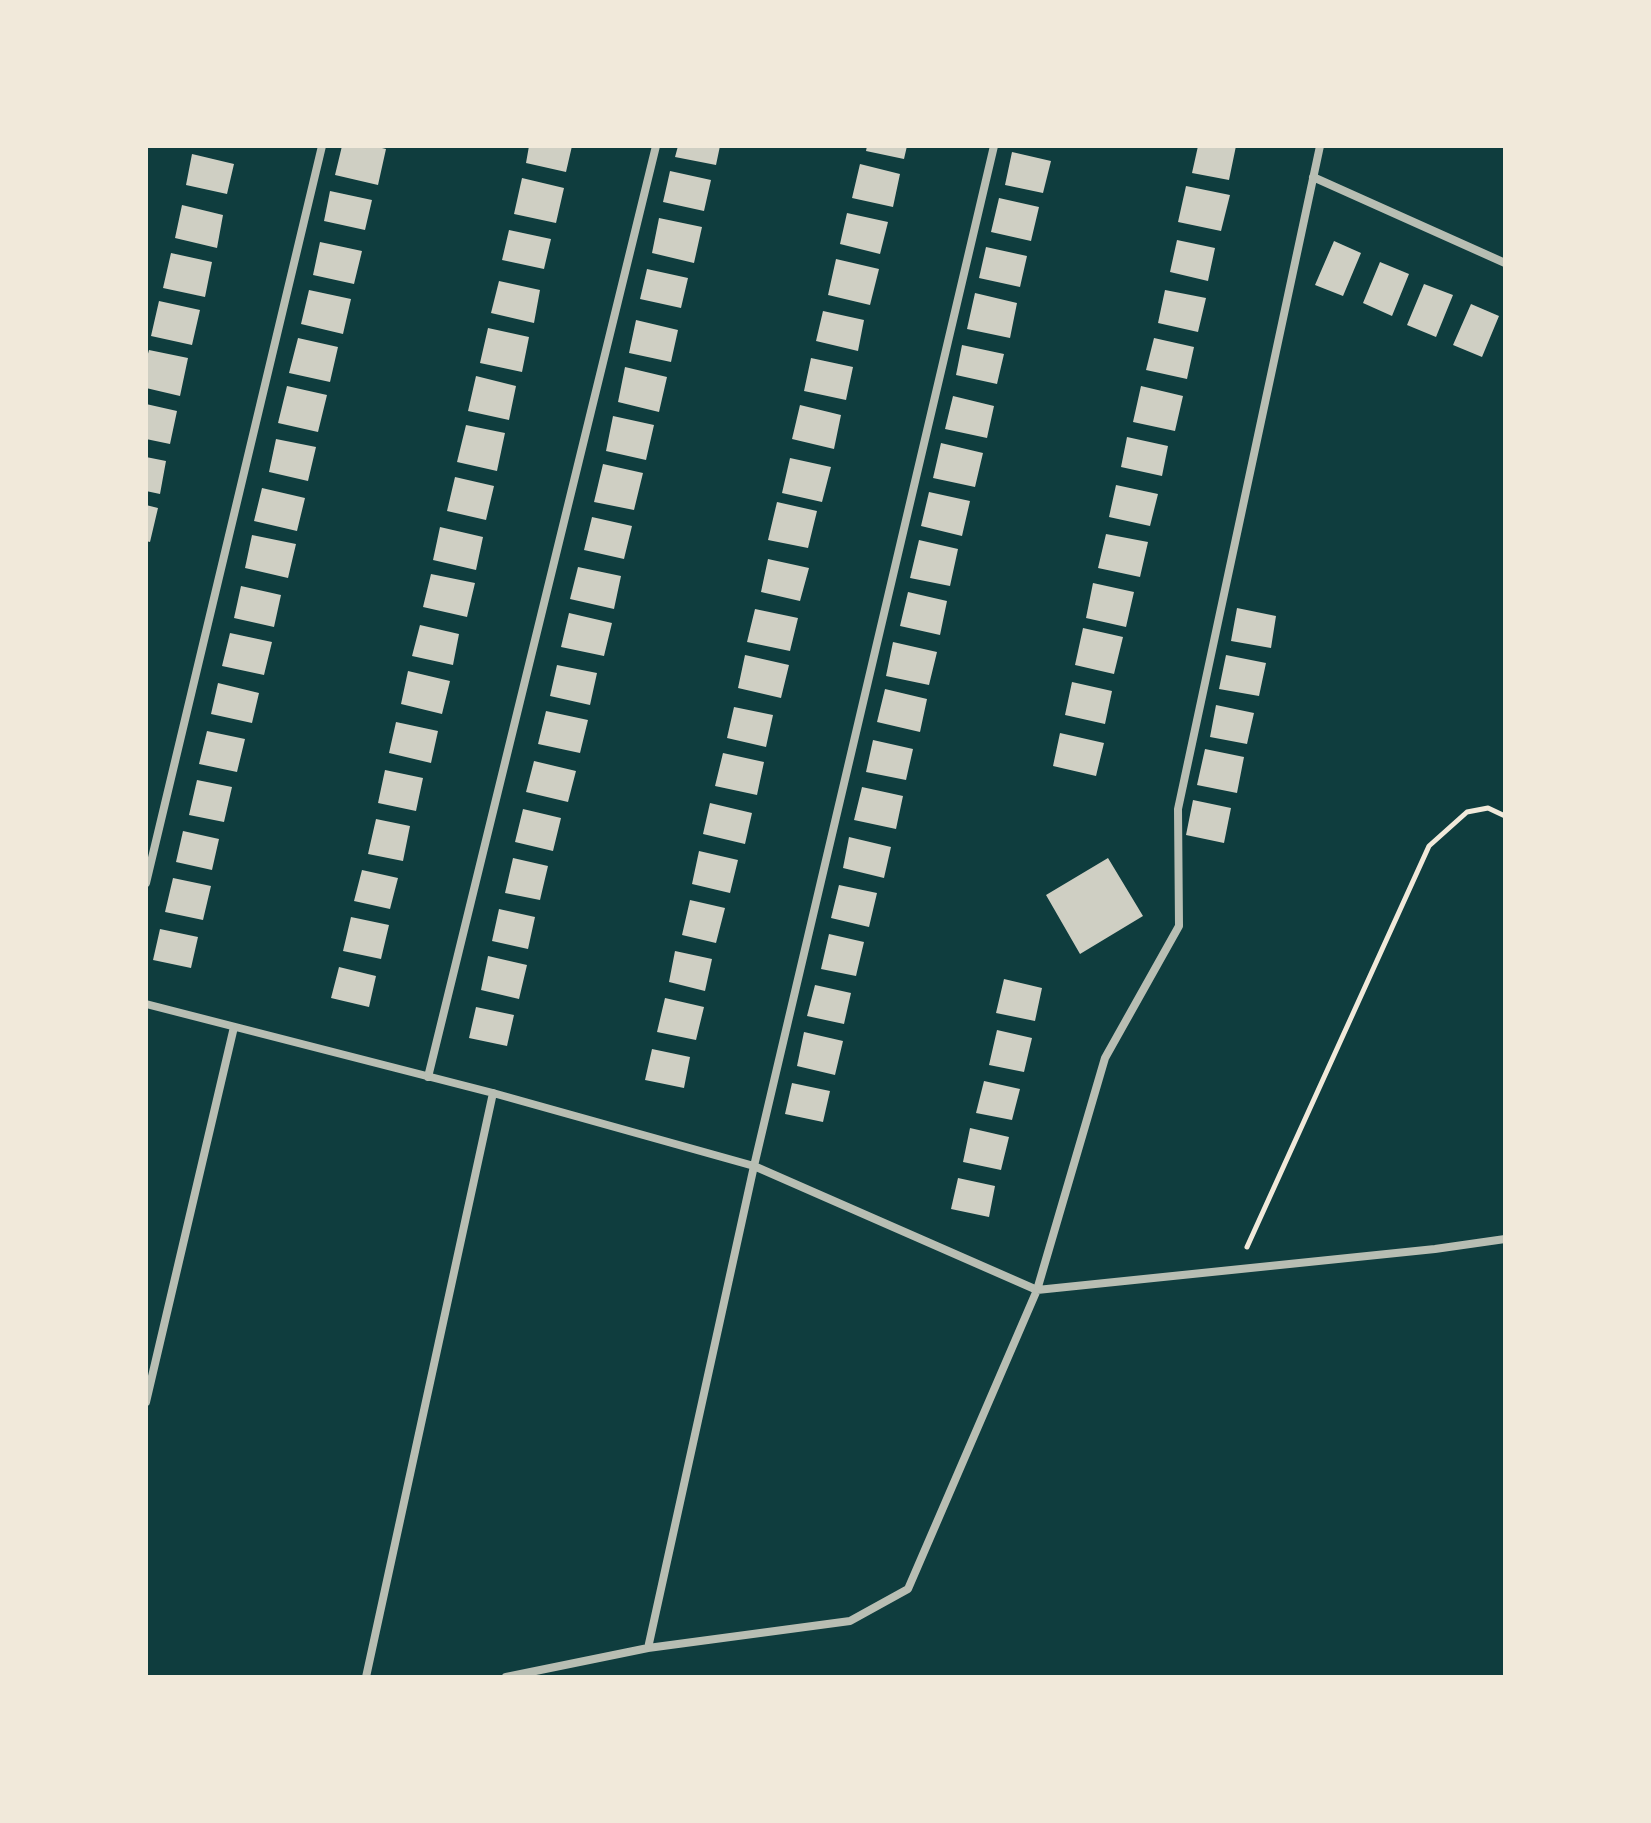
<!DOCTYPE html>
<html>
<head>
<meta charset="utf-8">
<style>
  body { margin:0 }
  #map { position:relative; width:1651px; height:1823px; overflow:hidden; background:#0f3d3e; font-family:"PT Sans",sans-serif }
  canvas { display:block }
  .frame { position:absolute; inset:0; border:148px solid #f1e9da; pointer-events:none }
</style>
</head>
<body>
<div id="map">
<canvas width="1651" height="1823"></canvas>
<div class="frame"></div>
</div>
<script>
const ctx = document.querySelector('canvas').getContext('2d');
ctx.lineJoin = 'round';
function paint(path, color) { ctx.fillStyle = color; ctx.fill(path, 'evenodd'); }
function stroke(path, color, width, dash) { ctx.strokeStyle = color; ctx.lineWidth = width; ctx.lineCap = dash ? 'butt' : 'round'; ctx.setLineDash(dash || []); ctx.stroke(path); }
const building = new Path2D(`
  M342 146H374L386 149 378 185 335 175Z
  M529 146H572L566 172 526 163Z
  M678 146H720L716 165 675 157Z
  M867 146H907L904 159 866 151Z
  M1198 146H1236L1229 180 1192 173Z
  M1012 152 1051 161 1043 193 1005 185Z
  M192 154 234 164 227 194 186 185Z
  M860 164 900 174 893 207 852 198Z
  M670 171 711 180 704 211 663 202Z
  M522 178 564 188 556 223 514 214Z
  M1186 186 1230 195 1221 231 1178 222Z
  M330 191 372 200 365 230 324 221Z
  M999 198 1039 207 1031 241 991 232Z
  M182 205 223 215 217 248 175 238Z
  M847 213 888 222 880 254 840 244Z
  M659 218 702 227 694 263 652 253Z
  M509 230 551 239 544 269 502 260Z
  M1177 240 1215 248 1208 281 1170 272Z
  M1334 241 1361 253 1343 296 1315 285Z
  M320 242 362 251 354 284 313 275Z
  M986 247 1027 256 1020 287 979 278Z
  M171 253 212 262 205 297 163 288Z
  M836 259 879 269 870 305 828 295Z
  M1380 262 1409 274 1392 316 1363 303Z
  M647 269 688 278 681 308 640 299Z
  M499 281 540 290 534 323 491 313Z
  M1424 284 1453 295 1436 337 1407 325Z
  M309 290 351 299 343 334 301 324Z
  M1165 290 1206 298 1198 332 1158 323Z
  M975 293 1017 303 1010 338 967 329Z
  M159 301 200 310 192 345 151 336Z
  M1471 304 1499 316 1482 357 1453 345Z
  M823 311 864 320 858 351 816 341Z
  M636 320 678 330 671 362 629 353Z
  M488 328 529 337 522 372 480 363Z
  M298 338 338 347 330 382 289 373Z
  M1154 338 1194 347 1187 379 1146 370Z
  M962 345 1004 354 997 384 956 375Z
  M149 350 188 358 180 396 146 388V361Z
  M811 358 853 367 846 400 804 391Z
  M625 367 667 377 659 412 618 402Z
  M476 376 516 386 509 420 468 411Z
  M287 386 327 395 318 432 278 423Z
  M1141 386 1183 396 1175 431 1133 422Z
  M953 396 994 406 987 438 945 429Z
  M146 404 177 411 170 444 146 439Z
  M800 405 841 415 834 449 792 439Z
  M613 416 654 425 646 460 606 451Z
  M466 425 505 433 497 471 457 462Z
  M1127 437 1168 446 1162 476 1121 467Z
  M276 439 316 447 308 481 269 472Z
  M941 443 983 453 975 487 933 478Z
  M146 457 166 461 160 494 146 491Z
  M790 458 831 467 822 502 782 493Z
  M603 464 643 473 634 510 594 502Z
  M455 477 494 486 486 520 447 511Z
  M1116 485 1158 494 1150 526 1109 517Z
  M262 488 305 498 297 531 254 521Z
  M929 492 970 501 962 536 921 526Z
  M777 502 817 511 808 548 768 540Z
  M146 505 158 508 150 542 146 541Z
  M592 517 632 526 624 559 584 550Z
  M440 527 483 537 476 570 433 560Z
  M1106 534 1148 542 1140 577 1098 568Z
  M252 535 296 544 288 578 245 568Z
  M919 540 958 549 950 586 910 578Z
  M768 559 809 568 800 601 761 592Z
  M578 567 621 576 614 609 570 599Z
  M431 574 475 583 467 617 423 607Z
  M1093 583 1134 592 1126 627 1086 618Z
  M241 586 281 595 274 627 234 618Z
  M908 592 947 601 940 635 900 626Z
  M1237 608 1276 616 1271 648 1231 641Z
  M755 609 798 618 790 651 747 642Z
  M569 613 612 623 604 656 561 647Z
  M420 625 459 634 453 665 412 656Z
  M1083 628 1123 637 1114 674 1075 665Z
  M230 633 272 642 264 675 222 666Z
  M893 642 937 652 929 685 886 676Z
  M745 655 789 665 781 698 738 688Z
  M1226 655 1266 663 1259 696 1219 689Z
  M557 665 597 673 590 705 550 696Z
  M408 671 450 681 442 714 401 704Z
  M1072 682 1112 691 1105 724 1065 715Z
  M218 683 259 693 252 723 211 714Z
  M885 689 927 699 920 732 877 722Z
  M1216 705 1254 713 1247 744 1210 737Z
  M734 707 773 715 766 747 727 738Z
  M546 711 588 720 580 753 538 744Z
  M396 722 438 731 431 763 389 753Z
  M207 731 245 739 237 772 199 764Z
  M1060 733 1104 743 1096 776 1053 766Z
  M873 740 913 749 906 780 866 772Z
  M1205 749 1244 757 1237 793 1197 785Z
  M723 753 764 762 757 795 715 786Z
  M534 761 576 771 568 802 526 792Z
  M385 770 423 778 416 811 378 803Z
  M197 780 232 787 224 822 189 815Z
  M862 787 903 796 896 829 854 820Z
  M1193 800 1231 808 1224 843 1186 835Z
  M710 803 752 813 745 844 703 834Z
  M523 809 561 818 553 851 515 842Z
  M376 819 410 826 403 861 368 854Z
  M183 831 219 839 212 870 176 862Z
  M849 837 891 847 884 878 843 868Z
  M699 851 738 860 730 893 692 884Z
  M513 858 548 866 540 900 505 893Z
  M1108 858 1143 916 1080 954 1046 895Z
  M362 870 398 878 390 909 354 901Z
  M173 878 211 886 203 920 165 912Z
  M839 885 877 893 869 927 831 918Z
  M690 900 725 908 716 943 682 935Z
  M499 909 535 917 528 949 492 941Z
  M351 917 389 925 381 959 343 951Z
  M160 929 198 937 191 968 153 960Z
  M829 934 864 942 856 976 821 969Z
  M675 951 712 959 705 991 669 982Z
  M488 956 527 965 519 999 481 990Z
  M339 967 376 976 369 1007 331 998Z
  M1004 979 1042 988 1035 1021 996 1013Z
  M815 985 851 993 844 1024 807 1016Z
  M665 998 704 1007 696 1040 657 1032Z
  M476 1007 514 1015 507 1046 469 1038Z
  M997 1030 1032 1038 1024 1072 989 1065Z
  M804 1032 843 1041 835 1075 797 1066Z
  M652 1049 690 1057 684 1088 645 1080Z
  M984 1081 1020 1089 1012 1120 976 1113Z
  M792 1083 830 1091 823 1122 785 1114Z
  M970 1128 1009 1137 1001 1170 963 1162Z
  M958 1178 995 1186 989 1217 951 1209Z`);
const path = new Path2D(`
  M1247 1247 1429 846 1467 812 1488 808 1505 816`);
const minor = new Path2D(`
  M1313 177 1505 263
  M146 883 322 146
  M146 1004 493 1093 754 1166 1037 1290 1435 1249 1505 1239
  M428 1077 656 146
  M146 1402 234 1027
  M648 1648 754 1166 994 146
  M366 1677 493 1093
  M506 1677 648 1648 850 1621 908 1589 1037 1290 1105 1058 1179 926 1178 809 1320 146`);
paint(building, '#cfcfc3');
stroke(path, '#f1e9da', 5);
stroke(minor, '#b8beb3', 8);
</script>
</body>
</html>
